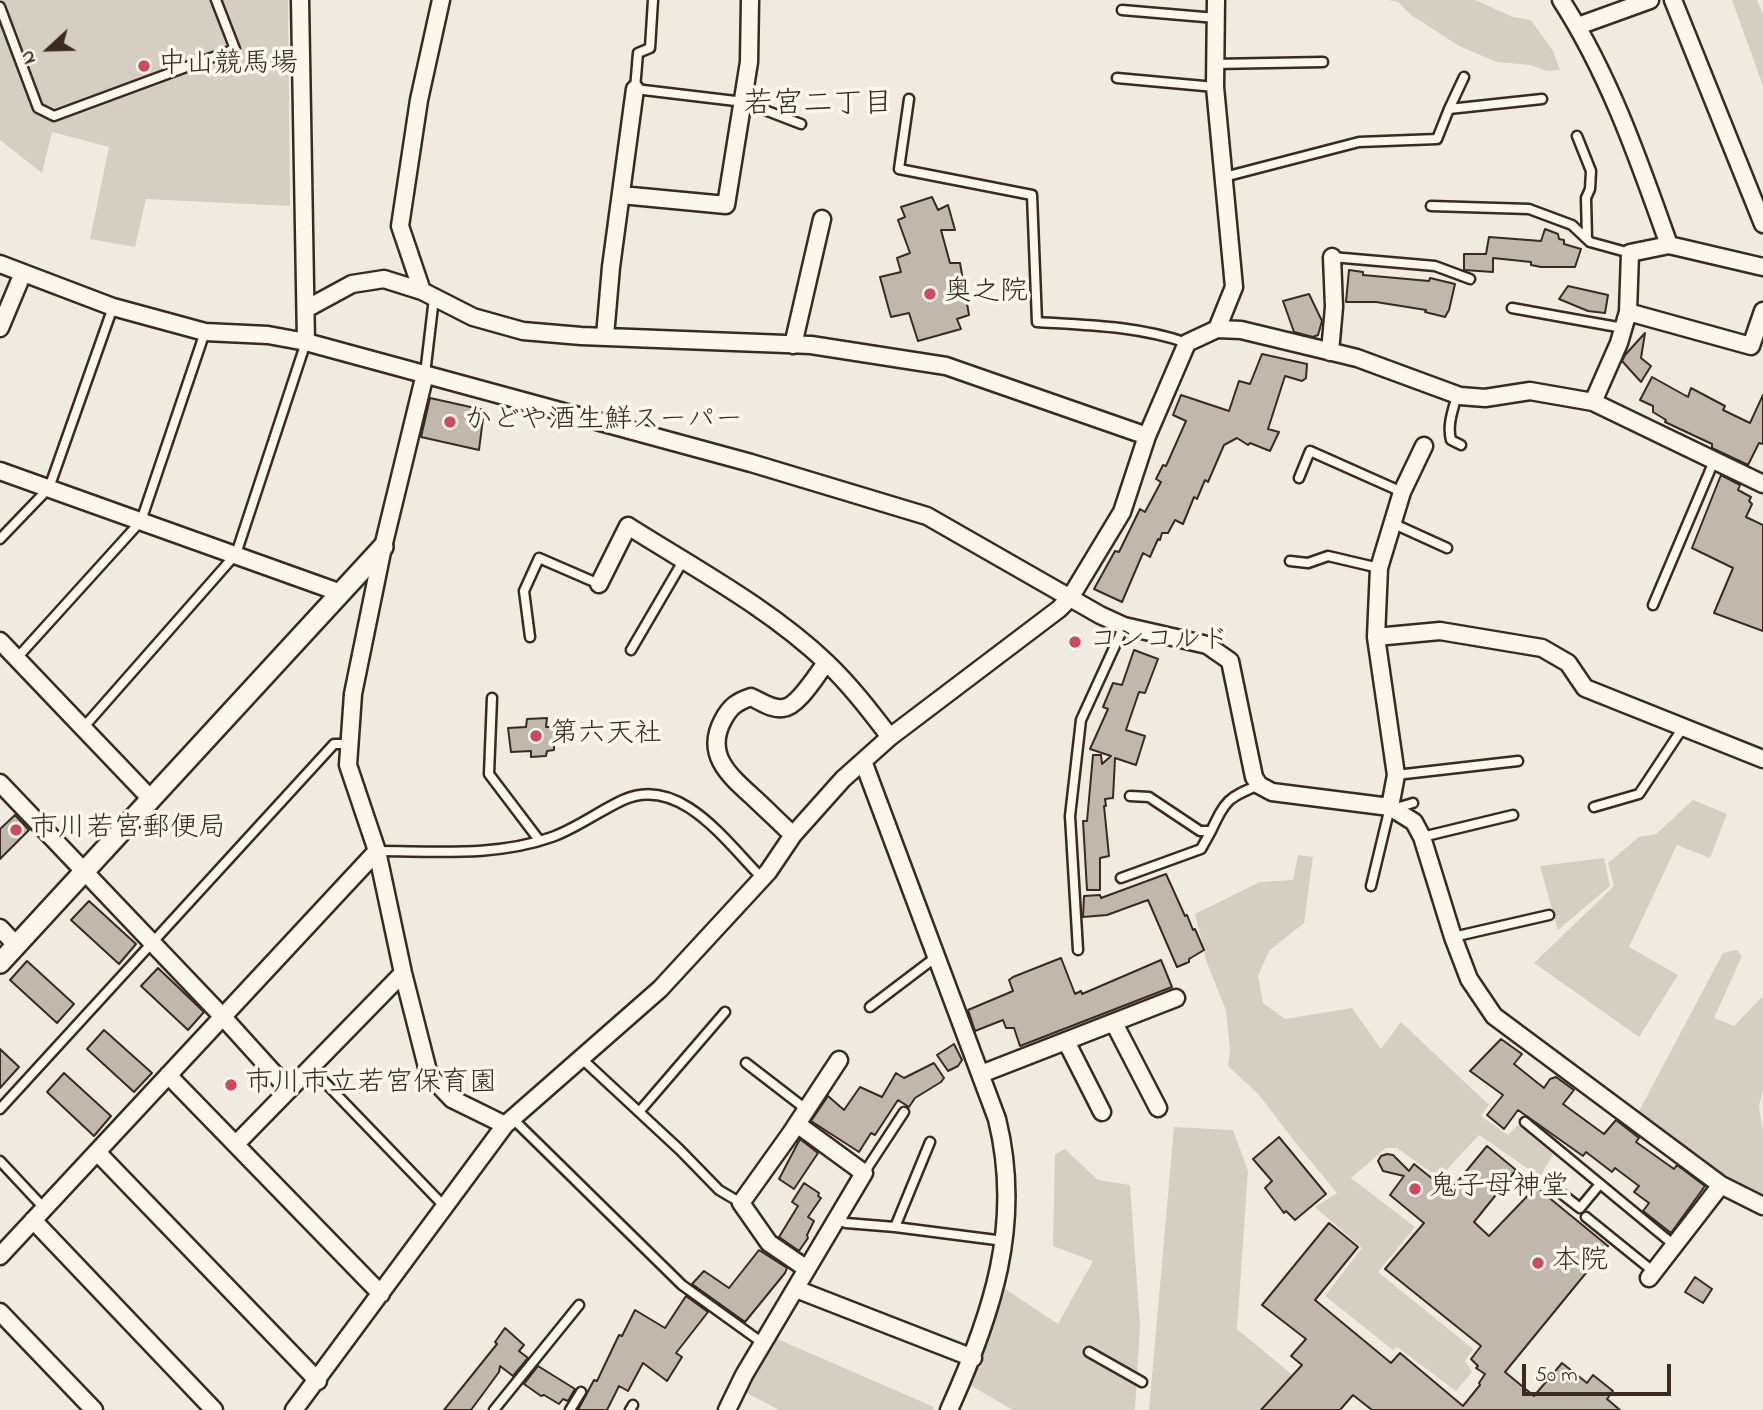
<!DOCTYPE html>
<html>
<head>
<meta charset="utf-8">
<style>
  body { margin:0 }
  #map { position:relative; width:1763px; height:1410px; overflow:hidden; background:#f0ebe0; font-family:"Indie Flower",sans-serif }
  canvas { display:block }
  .north { position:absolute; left:14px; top:14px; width:70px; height:70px; -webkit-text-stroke:5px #fbf7ec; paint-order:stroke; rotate:248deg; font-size:19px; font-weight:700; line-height:28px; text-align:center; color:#3b2a1e }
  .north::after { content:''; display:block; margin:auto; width:24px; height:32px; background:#3b2a1e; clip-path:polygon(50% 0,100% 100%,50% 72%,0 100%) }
  .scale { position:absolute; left:1522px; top:1364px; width:149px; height:32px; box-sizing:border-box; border:4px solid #3b2a1e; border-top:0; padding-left:9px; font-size:21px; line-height:24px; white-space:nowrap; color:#3b2a1e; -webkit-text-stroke:5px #fbf7ec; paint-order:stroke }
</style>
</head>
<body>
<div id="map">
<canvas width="1763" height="1410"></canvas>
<div class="north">N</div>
<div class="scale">50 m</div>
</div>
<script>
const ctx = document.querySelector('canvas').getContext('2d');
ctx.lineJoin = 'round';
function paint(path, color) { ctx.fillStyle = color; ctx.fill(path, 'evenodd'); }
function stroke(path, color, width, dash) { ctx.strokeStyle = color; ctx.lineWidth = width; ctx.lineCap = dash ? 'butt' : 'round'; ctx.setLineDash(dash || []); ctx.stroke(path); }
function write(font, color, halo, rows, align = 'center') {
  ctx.font = font + ' "Indie Flower","Klee One",sans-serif'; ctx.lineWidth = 7; ctx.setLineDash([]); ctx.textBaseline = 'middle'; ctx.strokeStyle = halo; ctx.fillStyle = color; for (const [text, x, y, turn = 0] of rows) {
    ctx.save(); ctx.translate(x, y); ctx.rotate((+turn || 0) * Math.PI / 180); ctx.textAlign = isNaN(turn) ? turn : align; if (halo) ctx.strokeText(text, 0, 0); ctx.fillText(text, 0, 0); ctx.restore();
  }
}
const green = new Path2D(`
  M0 0H288L290 206 146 199 135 247 90 239 109 147 52 132 42 173 0 140Z
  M1388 0H1475L1513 17 1531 20 1553 51 1560 70 1547 71 1530 65 1497 62 1459 46 1411 15 1398 2Z
  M1732 0H1757L1763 14V86Z
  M1693 800 1727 814 1710 858 1677 845 1629 947 1678 975 1639 1037 1534 963 1614 886 1608 863 1639 837 1656 834Z
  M1298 855 1313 857 1304 923 1269 951 1258 976 1263 1003 1285 1019 1352 1008 1381 1049 1401 1022 1489 1105 1481 1116 1508 1135 1518 1125 1553 1154 1540 1177 1479 1135 1439 1178 1397 1148H1386L1351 1178 1415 1227 1378 1272 1473 1349 1465 1361 1472 1372 1456 1391 1397 1347 1393 1350 1325 1296 1362 1248 1315 1207 1337 1193 1295 1142 1259 1095 1228 1066 1230 1050 1226 1010 1207 963 1195 914 1260 882 1293 880Z
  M1604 858 1610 886 1558 930 1540 866Z
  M1737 950 1742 956 1714 1018 1734 1026 1763 996V1091L1759 1106 1763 1133V1197L1725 1175 1639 1111 1723 953Z
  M1174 1127 1233 1130 1248 1171 1237 1329 1335 1410H1149Z
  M1065 1149 1098 1180 1130 1185 1140 1325 1135 1410H1013L968 1384 1004 1288 1058 1324 1093 1261 1053 1246 1055 1154Z
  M775 1338 934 1407 933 1410H779L743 1391Z`);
const building = new Path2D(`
  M932 197 938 210 948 205 955 230H941L950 263H960L969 315 957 319 961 329 918 341 909 313 891 317 880 277 901 272 897 258 910 253 898 220 905 217 901 207Z
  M1545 229 1558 234 1559 239 1564 240V244L1581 249 1575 267H1541L1531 265V262L1493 258V272L1464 270V254H1486L1489 237 1541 241Z
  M1349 270 1363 272V275L1429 281 1430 278 1455 284 1449 310 1445 317 1425 312 1426 310 1376 302H1346Z
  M1568 286 1608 295 1605 313 1588 311 1559 299Z
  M1309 294 1322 321 1318 335 1313 337 1294 332 1283 301Z
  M1645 333 1641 358 1651 366 1641 382 1622 361 1625 355Z
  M1262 354 1307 364 1306 378 1302 381 1285 376 1268 429 1279 432 1270 451 1250 443 1248 445 1237 438 1224 445 1208 482 1205 480 1197 499 1194 497 1183 524 1175 520 1168 533H1162L1160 540 1158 539 1150 557 1143 553 1122 602 1094 589 1115 551 1119 552 1140 509 1145 512 1161 482 1156 479 1163 465 1166 466 1186 421 1173 415 1181 395 1229 411 1239 381 1250 384Z
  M1652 377 1688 397 1691 388 1725 406 1723 410 1750 423 1763 395V444L1759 443 1748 465 1712 448V444L1665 422 1666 420 1653 412V406L1640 400Z
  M430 398 484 410 479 450 421 437Z
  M1721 475 1740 485 1738 490 1751 497 1749 501 1752 504 1746 517 1763 525V631L1714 613 1733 568 1692 548Z
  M1134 650 1158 659 1145 693 1139 692 1126 730 1145 736 1136 765 1115 758 1113 798 1105 799 1106 806H1104L1109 856 1100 858V890H1087L1083 821H1087L1093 755H1101L1102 764 1111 756 1090 749 1108 709 1103 707 1113 683 1122 685Z
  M547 718 546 727H554V750L547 751 546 756 531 757V751L511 752 508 728 526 727 527 719Z
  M15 815 29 830 0 859V829Z
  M1166 874 1185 916 1187 915 1193 930 1195 929 1204 950 1189 959V962L1177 967 1148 900 1107 915 1083 917 1084 896 1100 895 1101 898Z
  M89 901 136 944 119 964 71 920Z
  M1061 958 1075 994 1081 991 1082 994 1161 960 1172 987 1020 1046 1014 1028H1006L1003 1020 975 1031 968 1010 1013 991 1009 980 1013 977Z
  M27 961 74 1004 57 1023 10 980Z
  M158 968 204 1012 188 1030 141 986Z
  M104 1030 152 1073 134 1092 87 1049Z
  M1501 1039 1522 1054 1514 1064 1544 1088 1550 1079 1556 1077 1574 1090 1563 1104 1604 1134 1616 1120 1639 1138 1636 1142 1674 1169 1677 1165 1705 1186 1671 1233 1643 1211 1649 1203 1634 1192 1639 1186 1615 1168 1612 1172 1586 1152 1583 1156 1518 1110 1504 1129 1487 1115 1503 1095 1470 1071Z
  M954 1044 962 1060 958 1066 948 1071 937 1055Z
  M0 1049 19 1067 0 1088Z
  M934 1063 944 1078 941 1082 915 1098 909 1107 898 1100 875 1135 871 1133 859 1152 811 1121 828 1096 844 1110 860 1087 882 1097 896 1073 904 1078Z
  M64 1073 111 1116 94 1136 47 1092Z
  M1279 1137 1326 1194 1295 1220 1286 1211 1284 1213 1265 1188 1272 1181 1253 1159Z
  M800 1139 818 1153 794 1189 779 1179Z
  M1487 1146 1516 1170 1474 1222 1489 1236 1536 1187 1608 1246 1505 1372 1534 1396 1562 1363 1587 1383 1593 1375 1613 1391 1607 1399 1620 1410H1372L1353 1395 1340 1410H1261L1302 1365 1291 1356 1306 1339 1262 1305 1329 1223 1358 1247 1315 1300 1391 1363 1400 1353 1463 1406 1480 1385 1479 1383 1485 1374 1476 1368 1478 1366 1471 1359 1481 1346 1385 1269 1424 1223 1390 1195 1404 1176 1383 1171 1378 1161 1381 1156 1387 1154 1393 1155 1409 1171 1414 1164 1449 1192Z
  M804 1183 819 1193 818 1196 821 1198 808 1217 814 1221 807 1235 808 1238 799 1251 779 1237 798 1206 792 1202Z
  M759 1250 787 1268 785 1273 745 1322 692 1284 704 1271 729 1288Z
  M1695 1277 1712 1289 1703 1303 1685 1292Z
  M686 1296 708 1312 676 1353 682 1357 667 1381 643 1363 628 1391 619 1386 607 1410H578L594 1380 597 1381 619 1335 622 1336 635 1310 665 1328Z
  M505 1328 524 1345 519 1351 528 1358 513 1376 500 1366 499 1372 471 1410H444L497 1344 495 1342Z
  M538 1366 575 1389 568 1401 563 1399 559 1404 544 1395 541 1396 524 1384Z`);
const service = new Path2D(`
  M653 0 650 48 638 53 635 89 744 102 801 124
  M0 7 38 108 54 116 235 49 216 0
  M1122 10 1216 18
  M1214 64 1323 62
  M1117 78 1215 87
  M909 99 899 169 1032 195 1037 322C1087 325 1139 326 1187 343
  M1449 109 1464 77
  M1577 136 1591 171 1590 189 1586 198 1587 239
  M1224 177 1359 142 1437 139 1449 109 1542 99
  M1431 206 1529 209 1572 225 1590 242 1630 253
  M1332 257 1435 266 1470 279
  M1512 308 1623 328
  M425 374 434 298
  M1457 395C1453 410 1447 425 1451 440L1461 445
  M1299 478 1310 451 1402 492
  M1392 523 1447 548
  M0 539 49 488 113 307
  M1290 561 1308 563 1328 556 1379 568
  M1653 605 1714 461
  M530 637 524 591 539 558 599 584
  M631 650 683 561
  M17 658 141 521 205 332
  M492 698 489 774 539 840
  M83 728 236 554 306 342
  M1396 775 1518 761
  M1130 796 1149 797 1200 831H1211C1226 800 1227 798 1259 785
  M1594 807 1639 794 1684 726
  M1396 808 1413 803
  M1422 837 1513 815
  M377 851C435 851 496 857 552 837 577 828 599 811 623 800 680 774 727 843 762 878
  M1121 878 1201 849 1211 831
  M1371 886 1390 807
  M1453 937 1549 915
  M1078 950 1070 816 1081 720 1124 626
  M870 1007 936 957
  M581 1058 680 1150 719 1190 741 1203
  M746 1063 807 1110
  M311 1068 445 1207
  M0 1109 334 744H348
  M639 1112 725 1012
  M513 1119 682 1285 764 1344
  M1525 1122 1674 1245
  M0 1161 44 1208
  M864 1173 904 1112
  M1562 1194 1580 1208 1600 1184
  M1586 1217 1654 1272
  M836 1219 846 1223 895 1227 1004 1241
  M895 1227 930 1142
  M1089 1352 1142 1382
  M494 1410 579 1305
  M570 1410 581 1392
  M630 1410 633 1405`);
const minor = new Path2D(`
  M300 0 306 342
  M1216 0 1215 87 1234 287 1217 329
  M1561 0C1610 76 1639 161 1669 245L1630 253 1628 312 1619 343 1593 402
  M1673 0 1763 224
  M1578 26 1650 0
  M621 195 726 205 749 62 750 0
  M1669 245 1763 267
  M0 264 113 307 205 332 268 335 306 342 751 463 927 516 1100 615 1124 626 1207 645 1230 661 1254 777 1259 785 1272 792 1390 807 1414 822 1422 837 1453 937 1469 979 1494 1016 1721 1185 1763 1206
  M422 291 400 226 419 100 441 0
  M306 309 352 284 384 279 422 291 473 317 523 331 581 336 811 345 946 366 1147 436
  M1628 312 1751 346 1763 311
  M0 328 23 273
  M605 336 611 267 635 89
  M793 345 822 219
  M1330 352 1334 307 1332 257
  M425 374 383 547 353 694 348 765 377 851 403 973 429 1075 452 1099 505 1125
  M0 471 341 593
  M599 584 628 526C696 569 769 608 827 663 851 686 870 711 890 737
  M1376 637 1440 631 1542 648 1568 663 1585 688 1763 759
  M0 641 151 799
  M863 761 997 1119C1023 1224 992 1315 949 1410
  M0 783 223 1017 289 1090
  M1390 807 1396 775 1376 637 1379 568 1402 492 1424 446
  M793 835C780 823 767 810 754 798 730 776 704 755 723 720 730 707 736 702 751 697 760 701 772 710 783 708 798 707 817 674 826 663
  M0 928 16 945
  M1114 1023 1158 1108
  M1066 1041 1102 1112
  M981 1074 1176 998
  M168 1075 381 1294
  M236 1144 403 973
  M97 1152 318 1381
  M33 1220 214 1410
  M0 1256 377 851
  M807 1269 769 1243 741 1203 791 1133 839 1060
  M1649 1278 1721 1185
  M796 1289 973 1358
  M0 1312 94 1410
  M294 1410 505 1125 660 989 768 872 793 835 843 779 890 737 1059 609 1070 598 1122 512 1147 436 1187 343 1217 329 1241 330 1357 358 1460 396 1485 398 1530 391 1593 402 1763 484
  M727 1410 744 1375 864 1173 797 1124`);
const tertiary = new Path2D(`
  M0 963 383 547`);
const markers = [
  [144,66,7,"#d1495b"],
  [930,294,7,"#d1495b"],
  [450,422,7,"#d1495b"],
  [1075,642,7,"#d1495b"],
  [536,736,7,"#d1495b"],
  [16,830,7,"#d1495b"],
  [231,1085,7,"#d1495b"],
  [1415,1189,7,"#d1495b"],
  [1538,1263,7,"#d1495b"]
];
const poiNames = [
  ["中山競馬場",158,66],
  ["奥之院",944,294],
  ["かどや酒生鮮スーパー",464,422],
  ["コンコルド",1089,642],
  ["第六天社",550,736],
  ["市川若宮郵便局",30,830],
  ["市川市立若宮保育園",245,1085],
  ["鬼子母神堂",1429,1189],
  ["本院",1552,1263]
];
const neighbourhoodNames = [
  ["若宮二丁目",818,107]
];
paint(green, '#d5cec3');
paint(building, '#c0b8ad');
stroke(building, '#3b2a1e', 2);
stroke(service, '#3b2a1e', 13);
stroke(minor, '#3b2a1e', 21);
stroke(tertiary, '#3b2a1e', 24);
stroke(service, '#fbf7ec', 8);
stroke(minor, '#fbf7ec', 16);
stroke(tertiary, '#fbf7ec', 19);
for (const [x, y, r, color] of markers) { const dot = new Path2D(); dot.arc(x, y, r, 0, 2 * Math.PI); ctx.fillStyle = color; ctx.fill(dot); stroke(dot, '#fbf7ec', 2.5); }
write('28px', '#3b2a1e', '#fbf7ec', poiNames, 'left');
write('30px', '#3b2a1e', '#fbf7ec', neighbourhoodNames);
</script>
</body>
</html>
